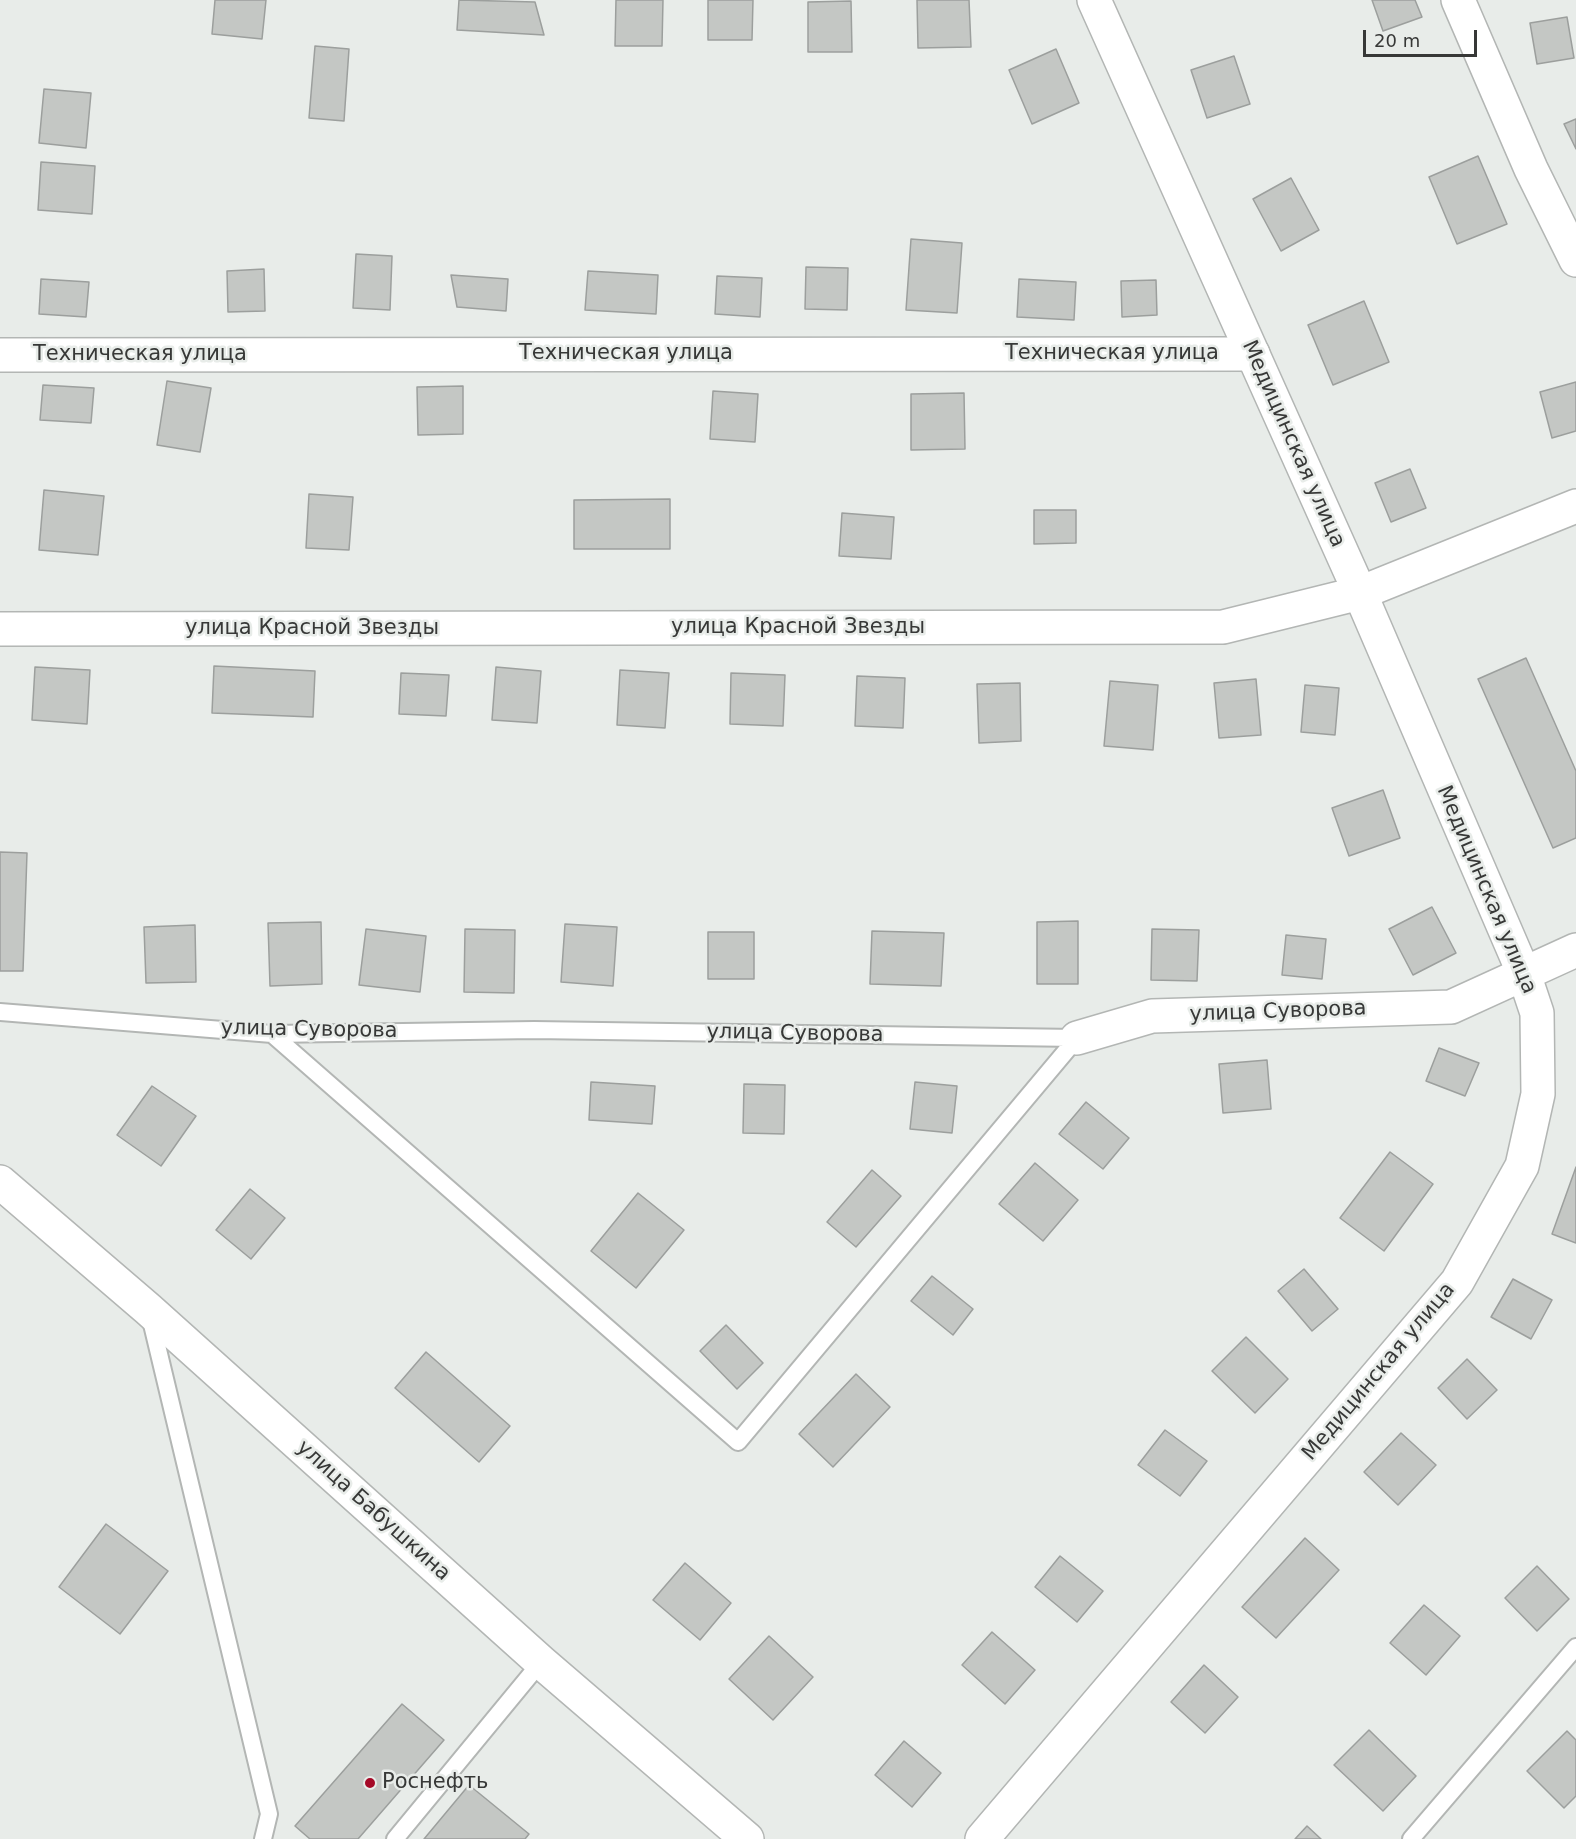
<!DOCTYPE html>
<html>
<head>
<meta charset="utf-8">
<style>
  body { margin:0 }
  #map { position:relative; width:1576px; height:1839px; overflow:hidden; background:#e8ece9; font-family:"DejaVu Sans",sans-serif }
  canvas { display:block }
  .scale { position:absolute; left:1363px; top:30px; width:114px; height:27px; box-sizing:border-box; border:3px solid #373837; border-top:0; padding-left:8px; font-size:18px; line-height:21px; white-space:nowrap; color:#373837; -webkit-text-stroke:4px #e8ece9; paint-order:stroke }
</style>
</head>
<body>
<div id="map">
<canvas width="1576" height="1839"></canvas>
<div class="scale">20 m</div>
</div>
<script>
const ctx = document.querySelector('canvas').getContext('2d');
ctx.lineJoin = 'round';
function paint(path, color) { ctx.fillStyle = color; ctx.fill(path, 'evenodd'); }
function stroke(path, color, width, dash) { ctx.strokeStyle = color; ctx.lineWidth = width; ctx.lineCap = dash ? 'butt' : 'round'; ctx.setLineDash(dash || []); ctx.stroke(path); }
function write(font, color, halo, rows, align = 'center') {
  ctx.font = font + ' "DejaVu Sans",sans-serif'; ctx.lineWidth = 5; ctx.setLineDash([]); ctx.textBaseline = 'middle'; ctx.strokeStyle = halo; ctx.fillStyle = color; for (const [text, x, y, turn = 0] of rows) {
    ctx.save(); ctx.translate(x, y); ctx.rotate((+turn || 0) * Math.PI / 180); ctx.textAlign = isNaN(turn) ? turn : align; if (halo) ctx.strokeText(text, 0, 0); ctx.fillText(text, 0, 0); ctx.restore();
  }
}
const building = new Path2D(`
  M215 0H266L262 39 212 34Z
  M459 0 535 2 544 35 457 30Z
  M616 0H663L662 46H615Z
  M708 0H753L752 40H708Z
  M917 0H969L971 47 918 48Z
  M1372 0H1415L1422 17 1383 31Z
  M851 1 852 52H808V2Z
  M1567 17 1574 58 1537 64 1530 23Z
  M315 46 349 49 344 121 309 118Z
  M1056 49 1079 103 1032 124 1009 70Z
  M1234 56 1250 104 1207 118 1191 70Z
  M44 89 91 93 86 148 39 143Z
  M1576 119V149L1564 124Z
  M1478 156 1507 224 1457 244 1429 177Z
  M41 162 95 166 92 214 38 210Z
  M1291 178 1319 230 1281 251 1253 199Z
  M911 239 962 243 957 313 906 310Z
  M356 254 392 256 390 310 353 308Z
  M806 267 848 268 847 310 805 309Z
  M264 269 265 311 228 312 227 271Z
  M588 271 658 275 656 314 585 310Z
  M451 275 508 279 506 311 457 307Z
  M717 276 762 278 760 317 715 314Z
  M41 279 89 282 86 317 39 314Z
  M1019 279 1076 282 1074 320 1017 317Z
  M1156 280 1157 315 1122 317 1121 281Z
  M1364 301 1389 362 1333 385 1308 325Z
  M167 381 211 388 200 452 157 445Z
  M1576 382V431L1552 438 1540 392Z
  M43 385 94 388 91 423 40 420Z
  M463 386V434L418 435 417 387Z
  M713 391 758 394 755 442 710 439Z
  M964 393 965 449 911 450V394Z
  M1410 469 1426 508 1391 522 1375 483Z
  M44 490 104 496 98 555 39 550Z
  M309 494 353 497 349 550 306 548Z
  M670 499V549H574V500Z
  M1034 510H1076V543L1034 544Z
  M842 513 894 517 891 559 839 556Z
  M1526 658 1576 771V838L1553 848 1478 679Z
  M214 666 315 671 313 717 212 713Z
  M35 667 90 670 87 724 32 720Z
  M496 667 541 671 537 723 492 720Z
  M620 670 669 673 665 728 617 725Z
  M401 673 449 675 446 716 399 714Z
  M731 673 785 675 783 726 730 724Z
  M857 676 905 678 903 728 855 726Z
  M1256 679 1261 735 1219 738 1214 683Z
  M1110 681 1158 685 1153 750 1104 746Z
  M1020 683 1021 741 979 743 977 684Z
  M1305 685 1339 688 1335 735 1301 732Z
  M1383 790 1400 838 1349 856 1332 808Z
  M0 852 27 853 23 971H0Z
  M1432 907 1456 953 1413 975 1389 929Z
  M1078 921V984H1037V922Z
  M321 922 322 984 270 986 268 923Z
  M565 924 617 927 613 986 561 982Z
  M195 925 196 982 146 983 144 927Z
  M366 929 426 936 420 992 359 985Z
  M465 929 515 930 514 993 464 992Z
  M1152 929 1199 930 1197 981 1151 980Z
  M872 931 944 933 941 986 870 984Z
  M708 932H754V979H708Z
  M1286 935 1326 939 1322 979 1282 975Z
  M1439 1048 1479 1063 1465 1096 1426 1081Z
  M1267 1060 1271 1109 1223 1113 1219 1064Z
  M591 1082 655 1086 652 1124 589 1120Z
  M915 1082 957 1086 952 1133 910 1129Z
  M744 1084 785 1085 784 1134 743 1133Z
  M152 1086 196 1116 161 1166 117 1135Z
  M1086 1102 1129 1138 1103 1169 1059 1134Z
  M1390 1152 1433 1184 1384 1251 1340 1218Z
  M1035 1163 1078 1200 1043 1241 999 1204Z
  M1576 1167V1243L1552 1234Z
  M872 1170 901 1196 856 1247 827 1222Z
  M250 1189 285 1218 251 1259 216 1230Z
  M638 1193 684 1230 636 1288 591 1251Z
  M1304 1269 1338 1309 1312 1331 1278 1291Z
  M932 1276 973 1309 953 1335 911 1301Z
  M1513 1279 1552 1300 1531 1339 1491 1317Z
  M726 1325 763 1363 737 1389 700 1351Z
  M1246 1337 1288 1379 1255 1413 1212 1371Z
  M426 1352 510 1426 479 1462 395 1388Z
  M1467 1359 1497 1390 1467 1419 1438 1388Z
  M856 1374 890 1407 833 1467 799 1434Z
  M1165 1430 1207 1461 1180 1496 1138 1465Z
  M1401 1433 1436 1465 1398 1505 1364 1472Z
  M106 1524 168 1571 120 1634 59 1587Z
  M1305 1538 1339 1570 1276 1638 1242 1607Z
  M1060 1556 1103 1591 1077 1622 1035 1587Z
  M685 1563 731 1603 700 1640 653 1600Z
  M1537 1566 1569 1599 1537 1631 1505 1598Z
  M1424 1605 1460 1636 1426 1675 1390 1643Z
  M992 1632 1035 1670 1005 1704 962 1665Z
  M769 1636 813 1677 773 1720 729 1679Z
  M1204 1665 1238 1697 1205 1733 1171 1702Z
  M402 1704 444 1740 358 1839H310L295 1826Z
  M1369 1730 1416 1776 1383 1811 1334 1765Z
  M1567 1731 1576 1740V1796L1564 1808 1527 1771Z
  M904 1741 941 1773 912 1807 875 1775Z
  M469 1785 529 1834 525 1839H424Z
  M1307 1826 1321 1839H1295Z`);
const lane = new Path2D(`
  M0 1012 272 1034 534 1030 1077 1038
  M272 1034 738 1442 1077 1038
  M150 1316 269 1814 263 1839
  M395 1839 541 1662
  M1411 1839 1576 1647`);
const street = new Path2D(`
  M1458 0 1531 169 1576 260
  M0 355 1253 354
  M1360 593 1576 506
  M1077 1038 1152 1016 1451 1007 1576 950`);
const secondary = new Path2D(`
  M0 629 1223 627 1360 593
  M982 1839 1457 1282 1522 1166 1538 1094 1537 1013 1524 974 1360 593 1094 0`);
const primary = new Path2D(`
  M0 1182 148 1309 541 1662 747 1839`);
const markers = [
  [370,1783,6,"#a50927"]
];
const streetNames = [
  ["Техническая улица",626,354],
  ["Техническая улица",1112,354],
  ["Техническая улица",140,355],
  ["Медицинская улица",1293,444,66],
  ["улица Красной Звезды",798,628],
  ["улица Красной Звезды",312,629],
  ["Медицинская улица",1486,890,67],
  ["улица Суворова",1278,1012,-2],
  ["улица Суворова",309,1030,1],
  ["улица Суворова",795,1034,1],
  ["Медицинская улица",1379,1372,-50],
  ["улица Бабушкина",373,1511,42]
];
const poiNames = [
  ["Роснефть",382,1783]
];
paint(building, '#c4c7c4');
stroke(building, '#9c9f9d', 1.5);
stroke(lane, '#b3b6b4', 20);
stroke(street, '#b3b6b4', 36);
stroke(secondary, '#b3b6b4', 36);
stroke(primary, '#b3b6b4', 36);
stroke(lane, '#fff', 16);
stroke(street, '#fff', 33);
stroke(secondary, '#fff', 33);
stroke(primary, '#fff', 33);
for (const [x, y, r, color] of markers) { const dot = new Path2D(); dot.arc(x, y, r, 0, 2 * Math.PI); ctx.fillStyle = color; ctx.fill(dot); stroke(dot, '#e8ece9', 2); }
write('21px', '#373837', '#e8ece9', streetNames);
write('21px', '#373837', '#e8ece9', poiNames, 'left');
</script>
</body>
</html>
